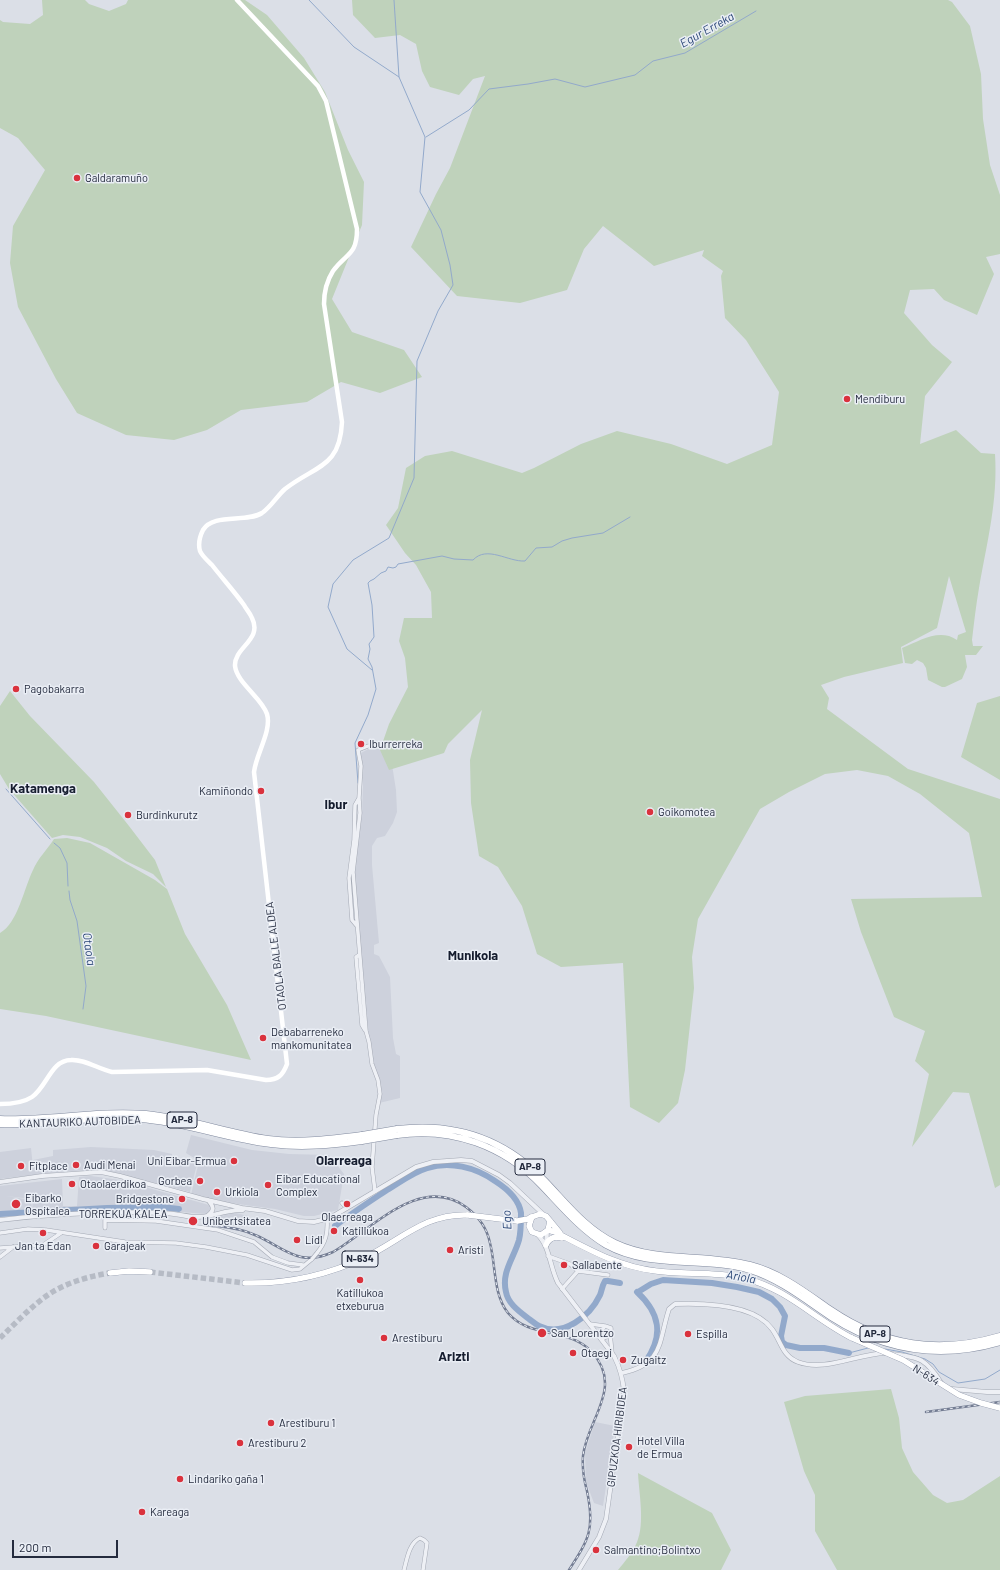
<!DOCTYPE html>
<html>
<head>
<meta charset="utf-8">
<style>
  body { margin:0 }
  #map { position:relative; width:1000px; height:1570px; overflow:hidden; background:#dbdfe7; font-family:Barlow,sans-serif }
  canvas { display:block }
  .scale { position:absolute; left:12px; top:1540px; width:106px; height:18px; box-sizing:border-box; border:2px solid #242b3e; border-top:0; padding-left:5px; font-size:12px; line-height:14px; white-space:nowrap; color:#242b3e; -webkit-text-stroke:3px #eaeef5; paint-order:stroke }
</style>
</head>
<body>
<div id="map">
<canvas width="1000" height="1570"></canvas>
<div class="scale">200 m</div>
</div>
<script>
const ctx = document.querySelector('canvas').getContext('2d');
ctx.lineJoin = 'round';
function paint(path, color) { ctx.fillStyle = color; ctx.fill(path, 'evenodd'); }
function stroke(path, color, width, dash) { ctx.strokeStyle = color; ctx.lineWidth = width; ctx.lineCap = dash ? 'butt' : 'round'; ctx.setLineDash(dash || []); ctx.stroke(path); }
function write(font, color, halo, rows, align = 'center') {
  ctx.font = font + ' Barlow,sans-serif'; ctx.lineWidth = 3; ctx.setLineDash([]); ctx.textBaseline = 'middle'; ctx.strokeStyle = halo; ctx.fillStyle = color; for (const [text, x, y, turn = 0] of rows) {
    ctx.save(); ctx.translate(x, y); ctx.rotate((+turn || 0) * Math.PI / 180); ctx.textAlign = isNaN(turn) ? turn : align; if (halo) ctx.strokeText(text, 0, 0); ctx.fillText(text, 0, 0); ctx.restore();
  }
}
const built = new Path2D(`
  M372 747H379L390 752 396 790 397 812 393 823 385 836 377 838 372 846V865L379 943 374 945V954L379 956 390 977 393 1038 396 1054 400 1056V1098L379 1103 381 1094 372 1064 366 1011 353 872 359 837 362 813 363 787 361 753Z
  M191 1135 252 1150 289 1154 329 1155 344 1174 338 1210 314 1216H304L275 1209 223 1202 191 1195 199 1161 186 1153Z
  M91 1147 154 1150 172 1154V1157L197 1164 190 1192 104 1170 67 1171 0 1179V1152L31 1148 33 1167V1160L53 1156V1150Z
  M91 1176 120 1180 209 1205 212 1208 208 1214H206L181 1212 182 1208 147 1205 66 1208 65 1209 33 1212 32 1199 6 1196 31 1200 32 1209 0 1212V1186L62 1179 63 1206H77L79 1177Z
  M232 1212 248 1216 244 1227 211 1222V1218Z
  M595 1422 615 1426 603 1506 594 1503 586 1482 585 1453Z`);
const green = new Path2D(`
  M42 0H85L89 4 109 11 126 4 128 0H245L267 15 304 58 325 92 348 150 364 182 362 225 332 299 352 332 404 350 422 377 380 393 341 382 307 402 241 410 207 430 174 440 126 435 77 413 56 379 18 307 10 263 13 226 45 170 18 138 0 128V20L3 22 30 24 43 15Z
  M352 0H948L952 2 970 26 981 74 983 119 990 165 1000 195V254L986 257 994 274 977 315 944 300 934 289 910 290 904 313 932 345 952 362 925 396 920 444 956 430 981 453 995 454C998 501 987 542 979 588 976 605 974 623 972 640L973 646H983L976 655H965L967 667 962 679 945 687H942L928 680 926 668 923 663 917 660 912 664 905 663 902 648C920 641 939 628 957 640L958 635 966 632 949 576 937 628 901 647 903 663 844 677 821 685 829 698 827 709 908 769 1000 799V1185L995 1188 969 1093 953 1092 912 1147 929 1074 915 1061 925 1031 894 1017 861 932 851 899 982 897 969 833 920 794 888 776 857 770 825 774 789 792 760 809 698 919 692 957 694 988 685 1070 678 1103 659 1123 630 1107 623 963 561 967 537 954 522 906 498 867 479 856 471 803 470 760 482 710 448 744 444 753 389 770 380 750 389 724 408 687 405 658 399 641 404 618H432L431 592 416 565 405 553 386 525 398 508 406 468 425 456 452 451 522 473 534 468 581 444 617 431 671 444 727 464 772 445 779 392 746 340 725 318 721 276 723 271 702 256 704 250 654 266 603 226 584 249 567 290 520 303 457 296 411 247 436 194 450 168 485 76 473 79 459 95 430 87 422 71 416 44 400 35 375 38 353 15Z
  M10 691 30 716 94 782 129 826 155 860 166 887 153 874 126 861 107 848 80 837 63 835 52 838 9 789 0 774V706Z
  M1000 696V780L961 757 977 703Z
  M67 838 90 843 155 880 167 889 185 934 227 1005 251 1060 46 1016 0 1009V933C18 923 24 888 33 870 38 858 47 850 54 839Z
  M891 1389 899 1418 902 1448 913 1472 933 1495 947 1503 963 1500 1000 1476V1570H837L815 1531V1495L804 1471 784 1402 805 1396Z
  M638 1473 712 1513 731 1550 721 1570H618C625 1561 633 1553 637 1542 645 1523 639 1494 638 1473Z`);
const stream = new Path2D(`
  M309 0 354 47 399 77
  M426 137 469 110 489 89 528 84 555 79 585 87 635 75 653 61 685 53 756 11
  M372 670 347 649 328 607 333 584 353 560 389 538 414 478 417 361 438 311 453 285 450 265 441 230 420 192 425 137 399 77 394 0
  M358 783 355 743 368 715 376 689 372 667 368 659 370 649 369 644 374 637 372 605 368 583 370 581 374 579 381 573 386 571 388 567 393 568 396 567 398 564 442 556 454 559 473 560C487 545 508 562 525 561L536 548 552 547 562 541 572 538 603 533 630 517
  M6 789 50 839
  M54 843 60 848 67 863 68 886
  M69 891 70 900 77 921 86 986 83 1009
  M885 1349 902 1352 925 1359 933 1364 939 1372 958 1383 985 1379 1000 1370
  M849 1353 868 1348`);
const river = new Path2D(`
  M0 1214 107 1208 161 1207 179 1209
  M335 1226C352 1213 369 1202 387 1190 399 1183 413 1172 427 1168 450 1161 475 1167 495 1181 506 1188 519 1199 521 1213 521 1222 521 1232 519 1240 514 1258 501 1272 506 1292 508 1304 520 1312 529 1319 532 1321 535 1324 539 1326 563 1338 590 1316 600 1295 602 1290 602 1286 605 1281H608L620 1283
  M637 1292C660 1313 664 1335 646 1361
  M638 1292 651 1284 663 1280 712 1283 737 1287 759 1292 772 1299 780 1307 785 1316 781 1336 782 1342 786 1345 800 1348H824L849 1353`);
const trunkTunnel = new Path2D(`
  M150 1272 245 1283
  M0 1338C17 1322 34 1303 54 1291 72 1281 91 1276 110 1273`);
const minor = new Path2D(`
  M368 746 358 750 361 766 359 798 360 813 353 872 366 1031 369 1042 372 1064 378 1080 380 1094 376 1115 372 1167 375 1191
  M357 926 352 920 349 878 354 840 355 805 359 798
  M359 955 356 957 362 1025 365 1030
  M342 1203 347 1208
  M105 1228V1220L156 1221 218 1230 254 1242 272 1257 288 1263 303 1265
  M0 1233 28 1229 46 1230 125 1242 176 1243 206 1247 247 1255 292 1270 300 1269 312 1259
  M0 1248 43 1245 61 1233
  M317 1253C326 1242 328 1233 327 1219
  M548 1256 570 1264 578 1271 608 1275
  M0 1257 13 1247
  M562 1289 578 1271
  M590 1324 605 1326
  M610 1333 612 1353
  M598 1335 605 1326 611 1328V1330L608 1336 602 1339
  M404 1570C407 1559 409 1543 420 1538L424 1540 427 1543 423 1570`);
const tertiary = new Path2D(`
  M0 1182 42 1176 101 1172 120 1176 203 1199 242 1208 265 1211 298 1221 314 1222 330 1218 416 1167 433 1162 461 1160 472 1161 499 1175 510 1183 543 1214
  M207 1216C215 1210 214 1207 208 1200
  M0 1220C52 1214 109 1211 161 1213 173 1213 184 1216 195 1217 211 1218 226 1209 243 1210
  M538 1235C550 1247 550 1268 558 1283L614 1356C620 1368 623 1378 624 1392L606 1519 599 1537 579 1570
  M546 1246 547 1232
  M891 1354C921 1357 926 1359 942 1384
  M622 1373C664 1364 658 1343 669 1309L675 1304C703 1303 754 1304 772 1329 781 1341 782 1356 798 1362 825 1372 857 1354 885 1353
  M952 1389 987 1392H1000`);
const secondary = new Path2D(`
  M0 1104C11 1104 23 1103 32 1097 47 1087 51 1060 71 1060 85 1059 98 1069 112 1072L207 1070 266 1080C278 1080 283 1075 287 1064L254 772C256 754 272 731 267 714 262 698 237 683 235 666 234 647 263 640 252 618 250 613 246 609 244 605 234 591 222 578 212 565 208 561 202 556 200 551 198 544 200 536 203 530 213 513 246 523 262 513 271 507 277 496 285 489 316 465 340 468 342 422L324 304C324 292 326 282 333 271 346 253 357 256 357 229L326 101 318 86 237 0`);
const trunk = new Path2D(`
  M517 1221 528 1219 531 1217
  M550 1221 548 1230 541 1235 532 1232 529 1226 532 1217 540 1214 546 1216 560 1233
  M548 1230 555 1232C588 1249 619 1267 656 1271 686 1275 717 1271 747 1279 787 1289 816 1320 852 1338
  M546 1245C549 1238 554 1236 562 1238
  M110 1273 129 1271 150 1272
  M245 1283C286 1284 328 1275 366 1257 401 1240 426 1213 468 1215`);
const motorway = new Path2D(`
  M0 1119C49 1121 97 1110 146 1114 188 1118 227 1133 268 1139 299 1143 331 1139 362 1135
  M0 1124C47 1126 93 1115 140 1119 185 1122 227 1139 271 1144 302 1148 331 1145 362 1141
  M397 1129C455 1122 505 1139 545 1181 567 1204 586 1229 615 1243 657 1263 706 1253 750 1265 781 1273 805 1292 831 1310 884 1346 939 1354 1000 1336
  M397 1135C452 1127 504 1146 542 1186 562 1207 581 1230 606 1245 651 1270 703 1256 750 1270 781 1280 804 1299 831 1317 884 1351 939 1360 1000 1342`);
const rail = new Path2D(`
  M209 1225C224 1227 240 1228 255 1235 284 1247 298 1268 333 1252 370 1231 420 1173 466 1207 478 1216 487 1228 490 1243 496 1266 493 1294 508 1313 530 1339 568 1327 591 1351 625 1387 587 1419 583 1456 582 1468 584 1480 587 1491 595 1529 589 1539 569 1570
  M926 1412 1000 1402`);
const minorBridge = new Path2D(`
  M312 1259 317 1253`);
const trunkBridge = new Path2D(`
  M468 1215 517 1221
  M852 1338 903 1360 959 1395 981 1403 1000 1408`);
const motorwayBridge = new Path2D(`
  M362 1135 397 1129
  M362 1141 397 1135`);
const markers = [
  [77,178,4,"#da323d"],
  [847,399,4,"#da323d"],
  [16,689,4,"#da323d"],
  [361,744,4,"#da323d"],
  [261,791,4,"#da323d"],
  [650,812,4,"#da323d"],
  [128,815,4,"#da323d"],
  [263,1038,4,"#da323d"],
  [234,1161,4,"#da323d"],
  [76,1165,4,"#da323d"],
  [21,1166,4,"#da323d"],
  [200,1181,4,"#da323d"],
  [72,1184,4,"#da323d"],
  [268,1185,4,"#da323d"],
  [217,1192,4,"#da323d"],
  [182,1199,4,"#da323d"],
  [16,1204,5,"#da323d"],
  [347,1204,4,"#da323d"],
  [193,1221,5,"#da323d"],
  [334,1231,4,"#da323d"],
  [43,1233,4,"#da323d"],
  [297,1240,4,"#da323d"],
  [96,1246,4,"#da323d"],
  [450,1250,4,"#da323d"],
  [564,1265,4,"#da323d"],
  [360,1280,4,"#da323d"],
  [542,1333,5,"#da323d"],
  [688,1334,4,"#da323d"],
  [384,1338,4,"#da323d"],
  [573,1353,4,"#da323d"],
  [623,1360,4,"#da323d"],
  [271,1423,4,"#da323d"],
  [240,1443,4,"#da323d"],
  [629,1447,4,"#da323d"],
  [180,1479,4,"#da323d"],
  [142,1512,4,"#da323d"],
  [596,1550,4,"#da323d"]
];
const shields = [
  [182,1120,30],
  [530,1167,30],
  [360,1259,36],
  [875,1334,30]
];
const shieldNames = [
  ["AP-8",182,1120],
  ["AP-8",530,1167],
  ["N-634",360,1259],
  ["AP-8",875,1334]
];
const poiNames = [
  ["Galdaramuño",85,178],
  ["Mendiburu",855,399],
  ["Pagobakarra",24,689],
  ["Iburrerreka",369,744],
  ["Kamiñondo",253,791,"right"],
  ["Goikomotea",658,812],
  ["Burdinkurutz",136,815],
  ["Debabarreneko",271,1032],
  ["mankomunitatea",271,1045],
  ["Uni Eibar-Ermua",226,1161,"right"],
  ["Audi Menai",84,1165],
  ["Fitplace",29,1166],
  ["Eibar Educational",276,1179],
  ["Complex",276,1192],
  ["Gorbea",192,1181,"right"],
  ["Otaolaerdikoa",80,1184],
  ["Urkiola",225,1192],
  ["Eibarko",25,1198],
  ["Ospitalea",25,1211],
  ["Bridgestone",174,1199,"right"],
  ["Olaerreaga",347,1217,"center"],
  ["Unibertsitatea",202,1221],
  ["Katillukoa",342,1231],
  ["Lidl",305,1240],
  ["Jan ta Edan",43,1246,"center"],
  ["Garajeak",104,1246],
  ["Aristi",458,1250],
  ["Sallabente",572,1265],
  ["Katillukoa",360,1293,"center"],
  ["etxeburua",360,1306,"center"],
  ["San Lorentzo",551,1333],
  ["Espilla",696,1334],
  ["Arestiburu",392,1338],
  ["Otaegi",581,1353],
  ["Zugaitz",631,1360],
  ["Arestiburu 1",279,1423],
  ["Hotel Villa",637,1441],
  ["de Ermua",637,1454],
  ["Arestiburu 2",248,1443],
  ["Lindariko gaña 1",188,1479],
  ["Kareaga",150,1512],
  ["Salmantino;Bolintxo",604,1550]
];
const streetNames = [
  ["OTAOLA BALLE ALDEA",276,956,-97],
  ["KANTAURIKO AUTOBIDEA",80,1122,-2],
  ["TORREKUA KALEA",123,1214],
  ["N-634",926,1375,33],
  ["GIPUZKOA HIRIBIDEA",617,1437,-83]
];
const waterNames = [
  ["Egur Erreka",707,30,-29],
  ["Otaola",89,949,82],
  ["Ego",507,1220,-93],
  ["Ariola",741,1277,10]
];
const quarterNames = [
  ["Katamenga",43,789],
  ["Ibur",336,805],
  ["Munikola",473,956],
  ["Olarreaga",344,1161],
  ["Arizti",454,1357]
];
paint(built, '#cdd1dc');
paint(green, '#bfd2bb');
stroke(stream, '#92a9cb', 1);
stroke(river, '#92a9cb', 6);
stroke(trunkTunnel, '#b6bbc5', 5.5, [5.5, 3]);
stroke(minor, '#a4a9b4', 4.5);
stroke(tertiary, '#a4a9b4', 5);
stroke(trunk, '#818a9f', 6);
stroke(motorway, '#818a9f', 7);
stroke(minor, '#eef0f5', 3.5);
stroke(tertiary, '#eef0f5', 4);
stroke(secondary, '#fff', 4.5);
stroke(trunk, '#fff', 5.5);
stroke(motorway, '#fff', 6);
stroke(rail, '#737c92', 2.5);
stroke(rail, '#eaeef5', 1, [3]);
stroke(minorBridge, '#a4a9b4', 4.5, []);
stroke(trunkBridge, '#818a9f', 6, []);
stroke(motorwayBridge, '#818a9f', 7, []);
stroke(minorBridge, '#eef0f5', 3.5);
stroke(trunkBridge, '#fff', 5.5);
stroke(motorwayBridge, '#fff', 6);
for (const [x, y, r, color] of markers) { const dot = new Path2D(); dot.arc(x, y, r, 0, 2 * Math.PI); ctx.fillStyle = color; ctx.fill(dot); stroke(dot, '#eaeef5', 1.5); }
for (const [x, y, w] of shields) { const box = new Path2D(); box.roundRect(x - w / 2, y - 8, w, 16, 3); ctx.fillStyle = '#eaeef5'; ctx.fill(box); stroke(box, '#242b3e', 1); }
write('bold 10px', '#242b3e', null, shieldNames);
write('11px', '#242b3e', '#eaeef5', poiNames, 'left');
write('11px', '#242b3e', '#eaeef5', streetNames);
write('italic 12px', '#2a4676', '#eaeef5', waterNames);
write('bold 13px', '#161d2f', '#eaeef5', quarterNames);
</script>
</body>
</html>
